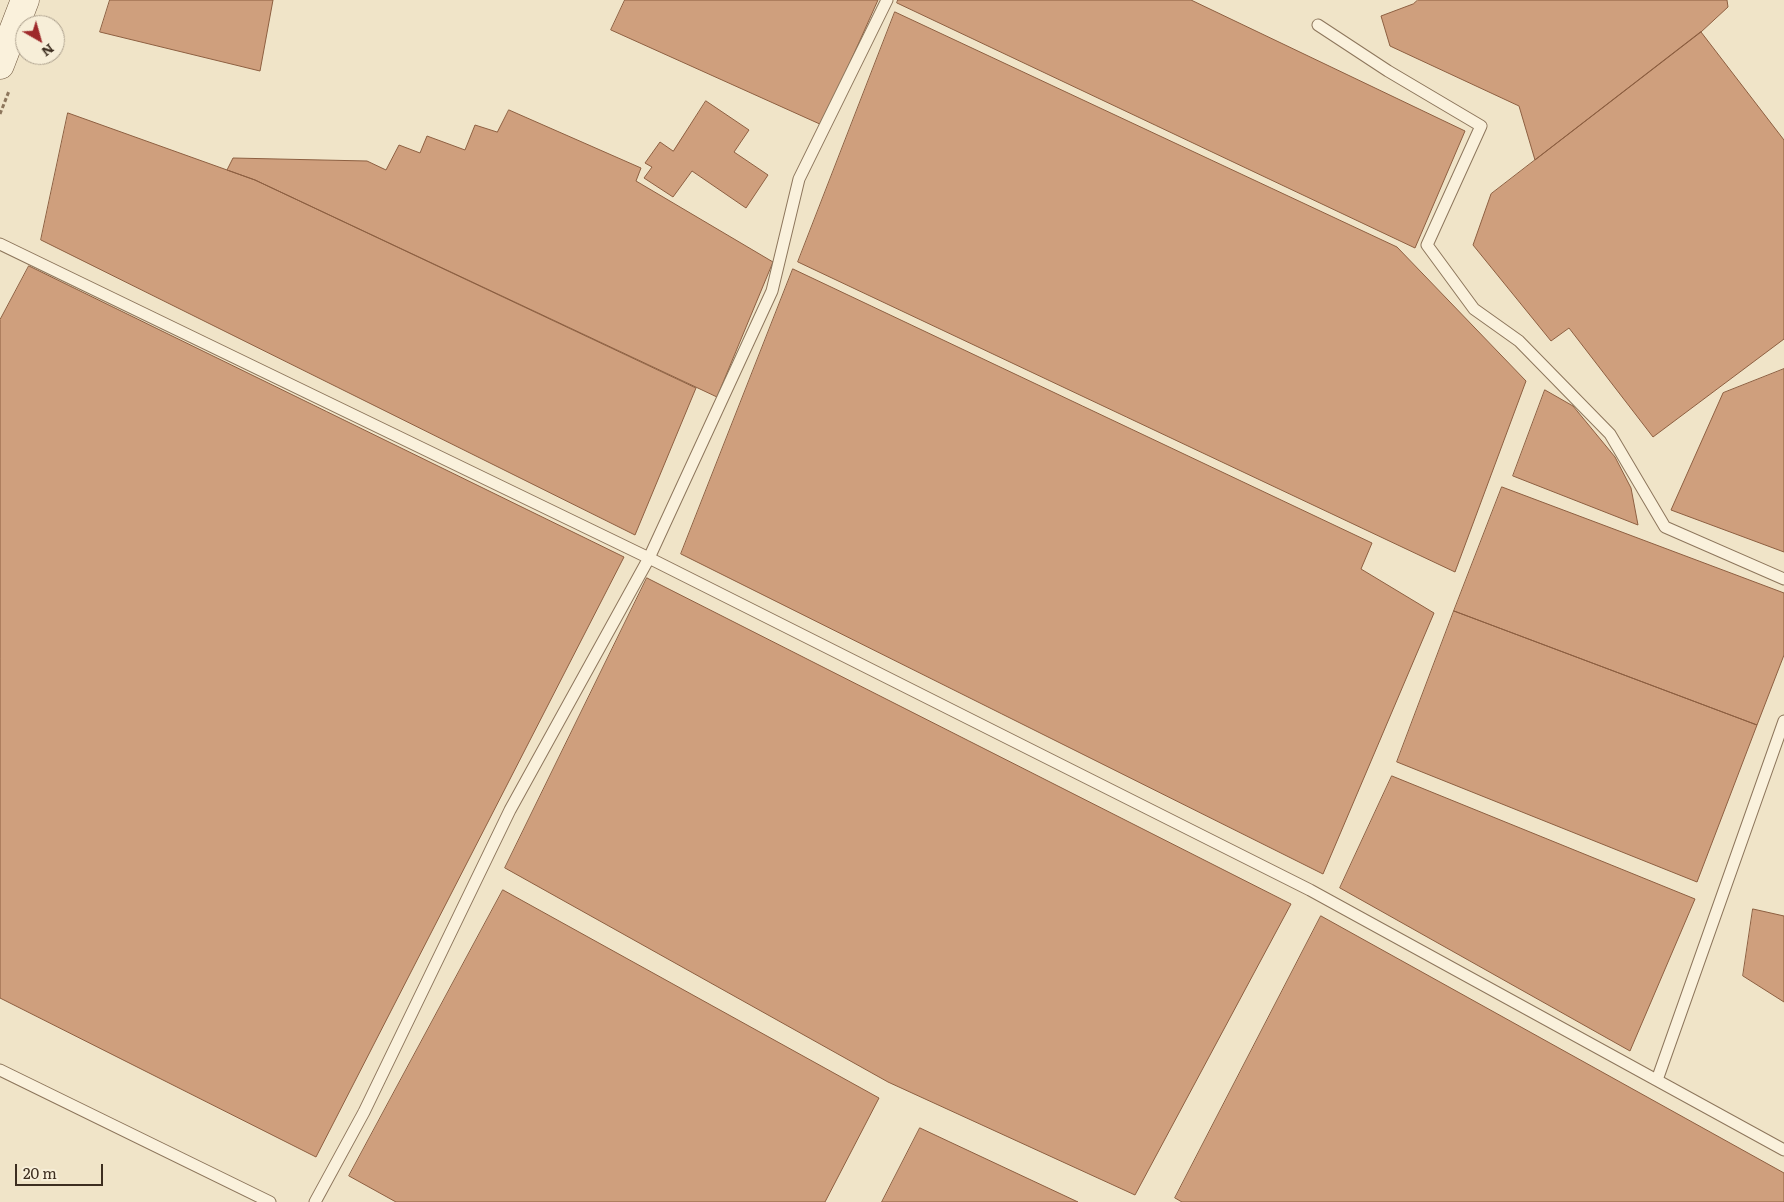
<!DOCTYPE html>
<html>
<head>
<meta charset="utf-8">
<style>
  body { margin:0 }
  #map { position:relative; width:1784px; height:1202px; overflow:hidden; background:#f0e4c8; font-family:Literata,serif }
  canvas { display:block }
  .north { position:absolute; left:15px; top:15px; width:50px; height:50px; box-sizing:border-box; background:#f7eed8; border:1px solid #ada18e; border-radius:50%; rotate:142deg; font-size:14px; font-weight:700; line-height:20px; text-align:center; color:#3d2e20 }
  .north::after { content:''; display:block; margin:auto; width:18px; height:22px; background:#9e2a2b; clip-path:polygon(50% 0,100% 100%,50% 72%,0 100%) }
  .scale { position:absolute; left:15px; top:1164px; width:88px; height:22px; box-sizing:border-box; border:2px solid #3d2e20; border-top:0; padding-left:6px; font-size:15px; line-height:18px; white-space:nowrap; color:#3d2e20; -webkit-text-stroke:4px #f7eed8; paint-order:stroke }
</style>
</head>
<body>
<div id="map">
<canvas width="1784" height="1202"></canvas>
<div class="north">N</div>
<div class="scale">20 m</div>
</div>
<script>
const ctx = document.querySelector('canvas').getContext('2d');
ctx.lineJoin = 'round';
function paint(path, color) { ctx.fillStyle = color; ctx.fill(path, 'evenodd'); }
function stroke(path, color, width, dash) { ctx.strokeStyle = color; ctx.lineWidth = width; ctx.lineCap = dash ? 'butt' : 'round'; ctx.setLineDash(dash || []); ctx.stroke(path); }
const building = new Path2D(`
  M110 0H273L260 71 100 32Z
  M625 0H878L822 125 611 30Z
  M898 0H1191L1465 131 1415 248 897 3Z
  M1418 0H1727L1728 7 1701 32 1535 160 1519 106 1390 46 1381 16 1413 4Z
  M895 12 1397 247 1526 381 1455 572 798 262Z
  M1701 32 1784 140V339L1653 437 1569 328 1551 341 1473 245 1491 194Z
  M706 101 749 130 734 152 768 175 746 208 692 171 673 197 644 178 652 167 645 163 660 142 673 151Z
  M509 110 641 168 636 181 773 262 717 397 255 180 227 170 233 158 367 161 386 170 399 145 420 153 427 136 465 150 475 125 497 132Z
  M68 113 255 180 696 388 635 535 41 240Z
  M29 266 624 557 316 1157 0 998V320Z
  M793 269 1372 543 1361 569 1434 613 1323 874 681 554Z
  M1784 369V552L1671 510 1723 393Z
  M1545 390 1573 406 1615 457 1631 488 1638 525 1513 476Z
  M1502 487 1784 593V655L1757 725 1454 611Z
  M647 578 1291 904 1135 1195 888 1082 505 868Z
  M1454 611 1757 725 1697 882 1397 762Z
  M1392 776 1695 899 1630 1051 1340 888Z
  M503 890 879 1098 825 1202H396L349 1176Z
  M1753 909 1784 916V1002L1743 976Z
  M1321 916 1784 1173V1202H1182L1175 1198Z
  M920 1128 1078 1202H882Z`);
const path = new Path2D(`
  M0 114 9 91`);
const lane = new Path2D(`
  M1318 25 1388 71 1481 126 1427 245 1474 309 1519 341 1610 434 1665 527 1784 579
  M0 244 649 558 1310 890 1784 1150
  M0 1070 270 1202
  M1657 1080 1784 721
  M315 1202 364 1112 510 810 649 558 772 291 799 179 887 0`);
const secondary = new Path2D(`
  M0 65 25 0`);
paint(building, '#cf9f7d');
stroke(building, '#8d5f41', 1);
stroke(lane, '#8d765c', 13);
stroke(secondary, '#6f573f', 29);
stroke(path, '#8d765c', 3, [4, 2.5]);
stroke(lane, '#faf1dc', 11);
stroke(secondary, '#faf1dc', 28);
</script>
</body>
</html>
